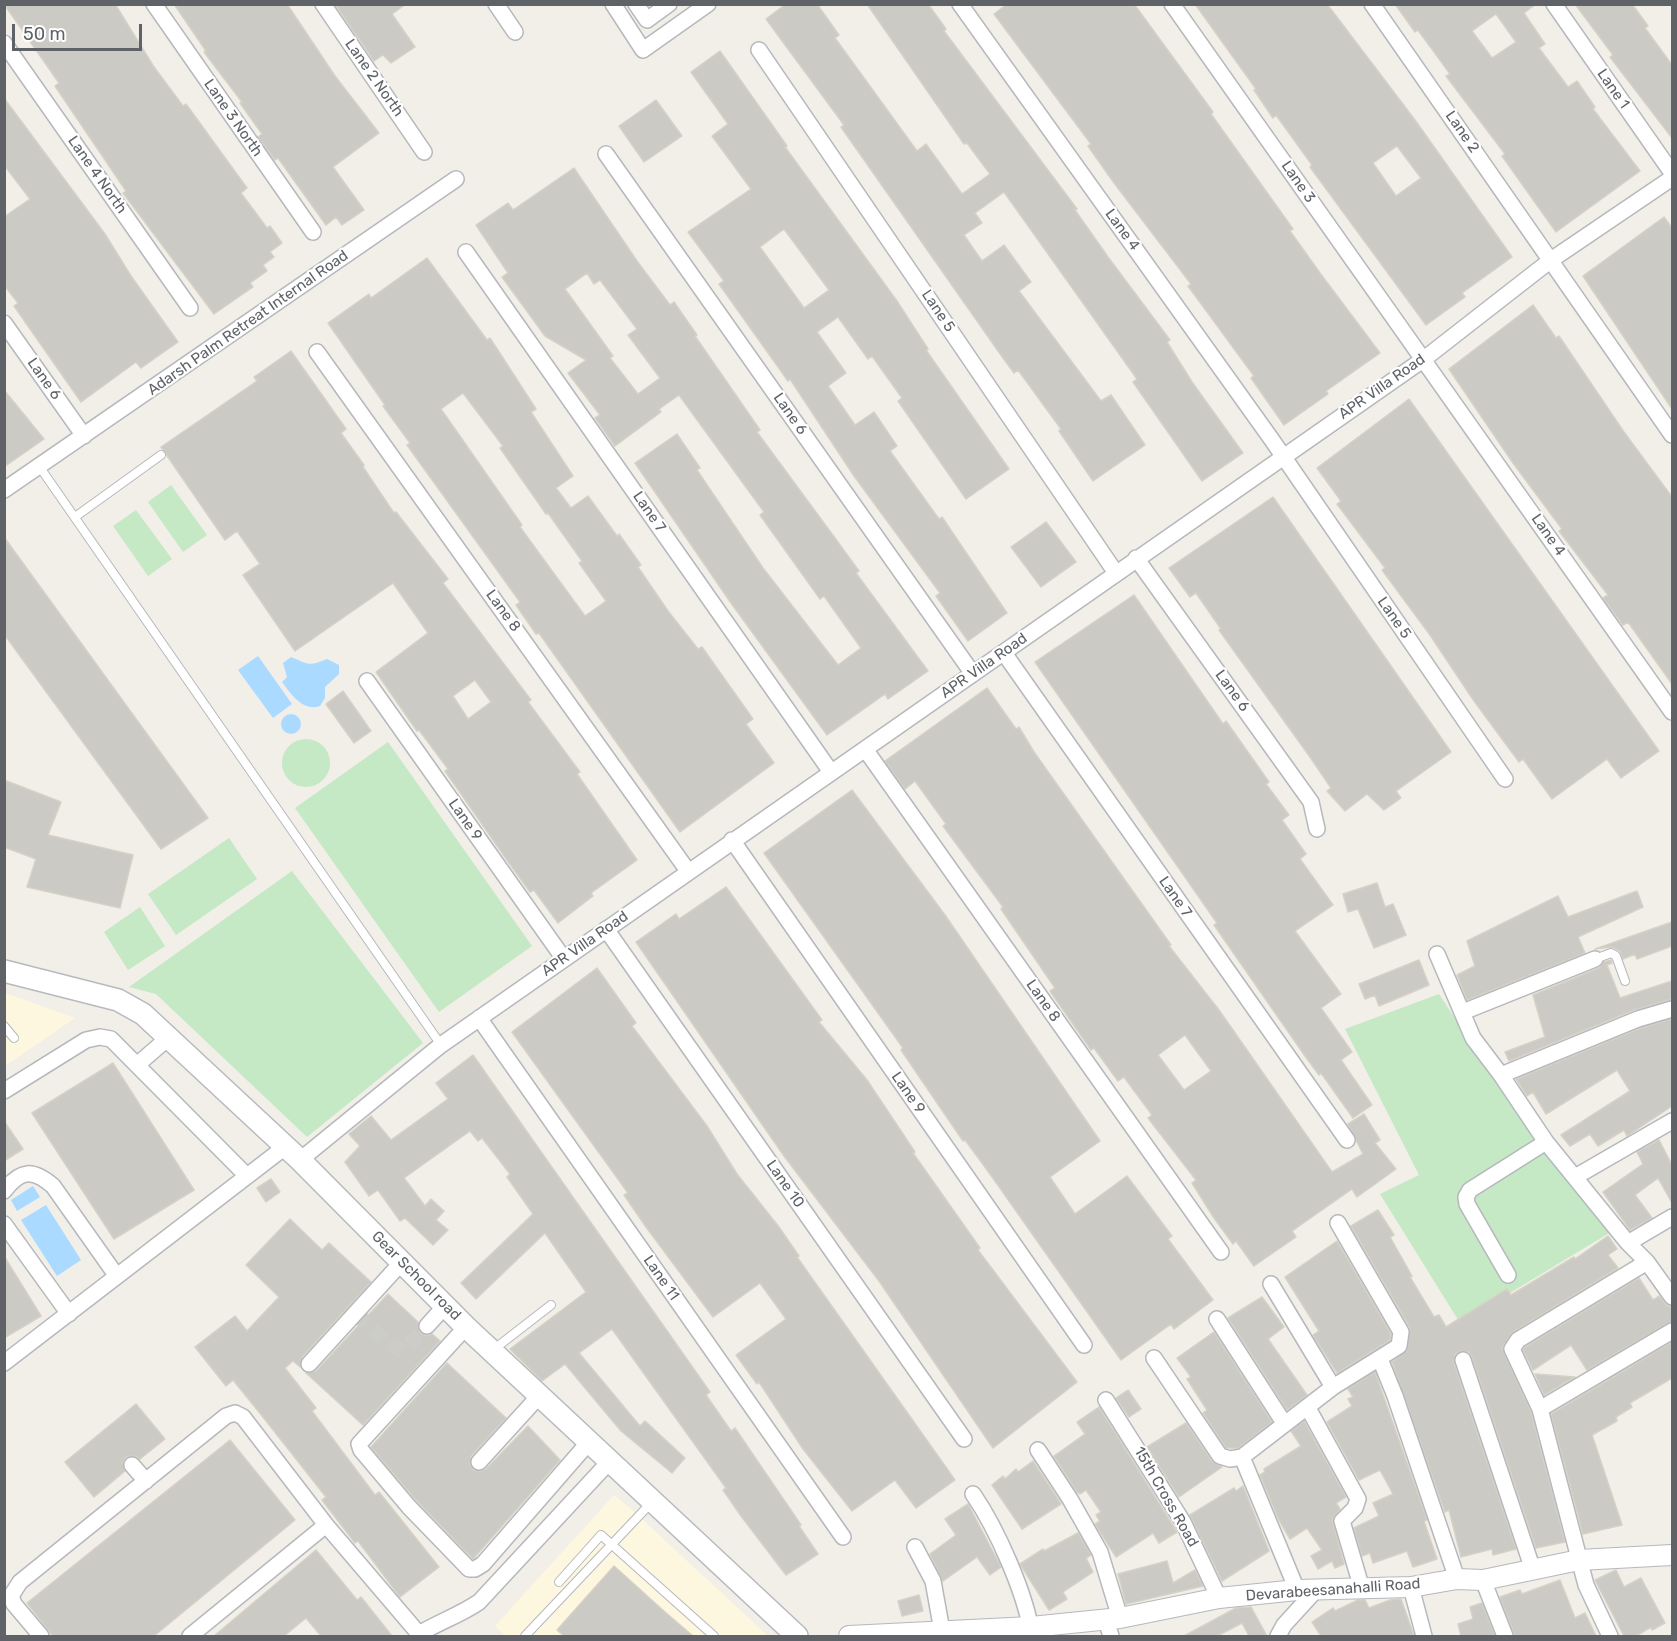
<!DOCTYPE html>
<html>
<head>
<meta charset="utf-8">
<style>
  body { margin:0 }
  #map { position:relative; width:1677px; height:1641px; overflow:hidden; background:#f1efe8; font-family:Rubik,sans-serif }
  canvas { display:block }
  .frame { position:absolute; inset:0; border:6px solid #5f6368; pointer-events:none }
  .scale { position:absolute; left:12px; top:24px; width:130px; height:27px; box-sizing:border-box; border:3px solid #5f6368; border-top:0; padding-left:8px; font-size:18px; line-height:21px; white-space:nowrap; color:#5f6368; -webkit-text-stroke:4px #fff; paint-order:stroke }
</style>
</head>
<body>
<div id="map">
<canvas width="1677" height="1641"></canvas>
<div class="frame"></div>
<div class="scale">50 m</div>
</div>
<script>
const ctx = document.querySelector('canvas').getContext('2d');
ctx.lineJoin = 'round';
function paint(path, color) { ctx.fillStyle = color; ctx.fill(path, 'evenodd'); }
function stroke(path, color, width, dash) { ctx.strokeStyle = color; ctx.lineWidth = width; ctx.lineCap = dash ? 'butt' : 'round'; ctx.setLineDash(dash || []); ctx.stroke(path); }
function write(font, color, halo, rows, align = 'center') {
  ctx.font = font + ' Rubik,sans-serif'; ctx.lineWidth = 4.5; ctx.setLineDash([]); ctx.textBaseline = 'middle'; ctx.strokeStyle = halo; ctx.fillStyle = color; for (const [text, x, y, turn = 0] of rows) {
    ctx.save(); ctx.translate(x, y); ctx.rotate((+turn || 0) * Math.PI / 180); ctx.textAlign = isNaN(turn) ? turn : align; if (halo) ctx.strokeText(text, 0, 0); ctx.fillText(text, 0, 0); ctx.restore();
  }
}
const commercial = new Path2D(`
  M5 993 75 1018 5 1066Z
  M614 1495 630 1508 768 1636H506L495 1626Z`);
const green = new Path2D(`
  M171 485 207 535 183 552 148 502Z
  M136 510 172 559 148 576 113 526Z
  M282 763a24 24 0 1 1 48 0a24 24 0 1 1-48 0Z
  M388 742 532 946 439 1012 295 808Z
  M229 838 257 879 176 935 148 894Z
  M292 871 423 1043 307 1137 156 994 129 987Z
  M140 907 165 946 128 970 104 932Z
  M1439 994 1513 1107 1611 1232 1460 1323 1380 1194 1419 1175 1345 1029Z`);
const water = new Path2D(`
  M258 656 292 704 273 718 238 670Z
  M291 657C309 664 307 667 327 659L339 665V674L325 687V698L320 706C303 712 291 694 282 682L287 677 283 663Z
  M281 724a10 10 0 1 1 20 0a10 10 0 1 1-20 0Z
  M33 1186 40 1197 17 1211 11 1200Z
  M46 1205 81 1260 57 1276 21 1220Z`);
const building = new Path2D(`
  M4 4H115L154 67 183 106 186 104 247 188 241 193 267 228 270 226 282 243 270 252 274 257 263 265 267 271 250 283 253 287 214 314 123 193 126 191 55 86 59 83Z
  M174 4H287L335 76 379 133 333 167 364 210 342 225 336 217 326 225 278 158 275 160 258 137 262 134 240 103 242 102 204 52 206 51Z
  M335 4H406L392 14 415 47 391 63 383 55 374 61Z
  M786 4H817L839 35 835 38 917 151 926 144 962 194 990 174 967 143 964 144 867 4H928L946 29 944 31 1077 209 1075 210 1108 257 1170 340 1167 342 1192 382 1243 453 1202 481 1133 382 1137 379 1004 192 975 213 982 223 964 235 982 261 1004 245 1031 282 1019 291 1101 401 1111 395 1145 445 1093 481 1059 431 1061 429 1018 370 1014 373 1003 358 841 127 844 125 766 19Z
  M1007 4H1134L1213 112 1211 114 1293 229 1290 231 1320 273 1380 353 1326 391 1328 394 1284 425 1251 378 1254 376 1188 286 1191 284 1114 183 1088 146 1091 144 994 14Z
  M1195 4H1327L1415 120 1512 257 1462 293 1465 297 1426 325 1310 167 1312 165 1276 115 1273 118 1254 90 1256 89ZM1397 146 1421 178 1396 196 1373 163Z
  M1395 4H1536L1524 13 1545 44 1539 48 1568 87 1577 81 1595 107 1593 109 1640 171 1556 232 1502 156 1505 154 1446 76 1450 74 1418 30 1415 32ZM1496 14 1516 42 1492 58 1472 31Z
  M1575 4H1632L1648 26 1645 28 1672 65V138L1610 57 1613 55Z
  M720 51 787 146 785 147 897 301 928 349 926 350 1009 469 966 499 898 401 902 398 872 356 868 359 838 317 817 332 846 373 828 386 855 425 874 412 897 446 890 451 939 519 942 517 1007 613 968 641 936 596 940 593 854 476 790 379 788 381 719 284 724 281 688 232 751 189 712 136 728 124 691 72ZM784 229 829 290 804 308 760 247Z
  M4 98 105 234 131 276 178 342 141 368 136 362 81 402 14 306 18 303 4 285V217L30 199 4 165Z
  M656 100 682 136 644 162 619 126Z
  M574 168 637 261 670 305 674 302 697 335 695 336 760 430 757 432 832 534 859 571 856 573 928 671 888 699 885 694 827 735 731 603 635 463 677 434 700 468 697 470 763 568 838 665 861 648 824 596 820 599 760 515 764 512 679 395 659 409 661 412 615 446 595 418 600 415 568 373 586 360 545 336 502 277 508 273 476 225 508 203 513 210ZM587 273 594 284 600 280 637 329 628 335 660 378 638 394 610 358 613 356 565 289Z
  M1664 217 1672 228V409L1583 276Z
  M427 258 487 340 490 338 536 409 531 412 573 476 556 488 571 508 588 496 617 536 619 534 641 565 638 567 668 611 698 649 702 647 753 719 746 724 774 763 680 832 539 633 536 634 516 605 520 602 407 445 410 443 383 406 385 405 328 323 369 294 371 298ZM463 393 503 446 500 448 546 514 548 513 582 561 579 563 606 601 585 616 520 527 522 525 441 409Z
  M1533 305 1556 338 1559 336 1624 432 1672 497V684L1628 622 1623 625 1603 598 1608 595 1559 531 1562 529 1513 463 1449 369Z
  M291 351 346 429 341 433 364 465 363 467 394 513 396 512 448 579 443 583 531 700 528 702 580 772 577 774 637 860 591 893 593 896 558 923 534 890 530 892 509 863 445 771 448 769 419 730 417 731 376 672 428 633 393 583 295 651 243 575 260 564 237 531 225 540 161 447 257 381 254 377ZM475 680 491 702 468 719 453 696Z
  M4 390 44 439 4 467Z
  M1409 399 1659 751 1621 778 1607 759 1552 799 1523 759 1519 762 1474 701 1430 635 1382 570 1385 568 1337 504 1341 501 1317 468Z
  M1273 497 1451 752 1396 791 1401 798 1384 810 1367 794 1345 811 1327 791 1331 788 1310 757 1219 630 1221 629 1196 593 1190 597 1169 568Z
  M1046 522 1076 562 1041 587 1011 547Z
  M4 537 208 818 161 849 4 634Z
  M1134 595 1223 724 1226 721 1269 782 1266 784 1289 815 1282 820 1306 854 1300 859 1333 905 1295 931 1341 994 1321 1008 1352 1052 1341 1060 1372 1105 1353 1118 1321 1073 1319 1075 1305 1056 1214 925 1217 923 1035 662Z
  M987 688 1016 729 1019 727 1034 752 1171 945 1169 946 1219 1010 1332 1172 1363 1154 1348 1124 1364 1114 1380 1140 1375 1143 1396 1169 1357 1197 1352 1189 1292 1231 1296 1237 1254 1266 1236 1241 1233 1244 1214 1218 1192 1183 1196 1180 1148 1118 1152 1115 1124 1077 1118 1081 1094 1048 1091 1050 1059 1004 1050 991 1055 988 1001 909 1003 907 943 826 946 824 915 781 905 789 885 761ZM1185 1035 1211 1071 1184 1090 1158 1055Z
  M343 691 371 731 354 743 326 704Z
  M4 780 61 802 48 835 133 855 120 908 27 887 36 859 4 847Z
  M852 790 945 915 1100 1141 1050 1177 1075 1214 1127 1176 1172 1236 1168 1239 1213 1300 1174 1329 1171 1324 1121 1360 990 1174 965 1140 963 1141 901 1050 903 1048 764 853Z
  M1377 883 1385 907 1393 904 1406 935 1374 948 1358 909 1348 912 1343 894Z
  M726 887 822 1020 819 1022 867 1080 915 1152 913 1153 980 1248 978 1250 1077 1382 993 1448 879 1281 784 1156 636 942 676 914 679 919Z
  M1637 891 1643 907 1578 937 1585 953 1467 1000 1457 975 1475 966 1467 941 1558 896 1568 917Z
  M1672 922V946L1637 959 1635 954 1623 959 1620 951 1612 947 1595 949Z
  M1419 960 1429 985 1379 1006 1375 995 1365 999 1359 984Z
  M1611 960 1612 963 1607 965 1620 998 1672 981V999L1634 1010 1509 1061 1505 1052 1545 1037 1533 995 1599 968 1604 962Z
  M597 968 636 1023 632 1026 707 1126 737 1174 779 1227 799 1256 797 1257 955 1480 916 1508 895 1480 852 1511 803 1449 759 1382 757 1384 736 1355 786 1319 760 1283 713 1317 646 1227 624 1195 628 1193 512 1032Z
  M1672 1019V1106L1627 1136 1624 1130 1598 1146 1590 1134 1570 1146 1561 1135 1630 1091 1617 1070 1546 1114 1533 1092 1527 1096 1516 1079 1641 1028Z
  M473 1055 710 1392 706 1395 731 1431 735 1428 801 1525 799 1526 818 1554 786 1575 741 1516 723 1490 726 1488 612 1329 579 1353 640 1426 645 1421 685 1458 672 1473 621 1431 565 1364 542 1381 510 1349 586 1292 545 1233 476 1299 461 1283 533 1214 507 1177 510 1174 482 1138 478 1141 470 1131 404 1178 425 1206 431 1199 444 1211 436 1220 448 1230 433 1245 405 1218 400 1221 378 1190 369 1196 345 1162 360 1146 349 1134 371 1116 391 1140 448 1099 436 1083Z
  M113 1063 194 1190 114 1239 32 1113Z
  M4 1121 23 1149 4 1161Z
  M1659 1140 1672 1165V1203L1658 1178 1635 1195 1652 1218 1630 1230 1603 1192 1643 1164 1637 1152Z
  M271 1179 280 1192 266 1202 257 1188Z
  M1378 1210 1394 1235 1390 1237 1412 1276 1410 1277 1434 1317 1439 1315 1446 1327 1507 1289 1511 1295 1574 1257 1575 1259 1608 1236 1617 1249 1608 1255 1618 1268 1513 1332 1502 1348 1531 1412 1565 1542 1536 1548 1472 1357 1469 1352 1460 1351 1455 1354 1454 1363 1516 1549 1493 1555 1492 1549 1461 1557 1449 1510 1445 1512 1392 1362 1407 1351 1410 1328 1351 1226Z
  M290 1219 322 1250 329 1243 371 1282 302 1357 300 1367 293 1361 285 1368 316 1408 312 1411 375 1495 379 1492 439 1567 400 1597 358 1541 355 1543 322 1500 326 1497 259 1412 233 1380 226 1386 195 1347 235 1316 247 1331 279 1297 246 1265Z
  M1337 1241 1391 1334 1390 1340 1337 1373 1313 1335 1319 1331 1285 1277Z
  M4 1256 41 1316 4 1338Z
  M1639 1278 1653 1300 1659 1296 1667 1306 1672 1307V1321L1587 1370 1571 1345 1533 1370 1523 1350 1525 1347Z
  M388 1294 418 1322 420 1333 426 1336 432 1334 440 1341 363 1425 306 1373 316 1371Z
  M1262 1297 1284 1327 1268 1339 1307 1395 1287 1410 1228 1318Z
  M1214 1332 1272 1422 1238 1448H1226L1203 1413 1207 1410 1187 1379 1191 1377 1177 1358Z
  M1672 1342V1378L1630 1403 1632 1407 1616 1417 1617 1421 1592 1435 1622 1525 1583 1534 1551 1414Z
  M447 1363 506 1418 471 1456 470 1464 473 1470 481 1471 486 1469 528 1426 560 1460 473 1559 416 1500 371 1447Z
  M1375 1372 1427 1520 1424 1521 1437 1559 1413 1567 1407 1551 1373 1563 1370 1553 1362 1556 1354 1528 1379 1516 1373 1503 1393 1494 1380 1470 1359 1480 1327 1422 1352 1406 1348 1399 1353 1397 1348 1389Z
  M1535 1374 1575 1377 1544 1395Z
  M1128 1390 1141 1409 1129 1417 1116 1398Z
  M136 1404 165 1439 140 1459 135 1456 126 1457 123 1462 125 1471 94 1497 65 1462Z
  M1099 1407 1177 1532 1159 1543 1153 1533 1116 1557 1095 1524 1100 1521 1096 1515 1101 1512 1086 1490 1080 1494 1077 1492 1054 1456 1085 1434 1077 1422Z
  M1304 1421 1346 1497 1336 1503 1340 1509 1332 1519 1344 1564 1335 1568 1332 1561 1318 1569 1311 1556 1322 1550 1307 1528 1290 1539 1279 1520 1260 1475 1265 1472 1264 1469 1301 1446 1291 1431Z
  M1186 1423 1212 1461 1222 1467 1179 1497 1147 1447Z
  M230 1440 295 1520 154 1636H53L27 1603Z
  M1033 1461 1061 1504 1022 1529 992 1485 1003 1476 1005 1479 1016 1469 1018 1472Z
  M1243 1486 1269 1551 1222 1581 1190 1515 1234 1488 1236 1491Z
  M968 1504 1001 1567 990 1575 977 1557 943 1581 930 1554 956 1535 945 1519Z
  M1078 1533 1091 1555 1086 1558 1093 1572 1063 1592 1067 1599 1049 1610 1020 1564 1043 1549 1044 1551Z
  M316 1550 357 1600 361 1597 392 1636H321L306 1618 284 1636H214Z
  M1167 1561 1173 1583 1195 1570 1203 1586 1126 1604 1118 1574Z
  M614 1566 665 1612 693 1636H564L557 1630Z
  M1616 1570 1624 1587 1641 1578 1665 1623 1652 1630 1651 1627 1636 1636H1624L1595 1580Z
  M1560 1580 1575 1618 1585 1613 1596 1636H1515L1500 1597 1520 1590 1522 1594Z
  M919 1595 923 1611 902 1616 898 1601Z
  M1401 1599 1414 1636H1321L1312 1622 1333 1608 1335 1611 1358 1600H1365L1369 1608 1390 1600Z
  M1482 1603 1495 1636H1461L1458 1624 1473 1619 1470 1607Z
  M1251 1607 1267 1636H1249L1242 1623 1217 1636H1184L1236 1608Z`);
const minorTunnel = new Path2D(`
  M356 1313 387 1343 403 1351 427 1326`);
const service = new Path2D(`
  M39 466 441 1045
  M75 517 161 455
  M1595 959 1611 953 1616 956 1625 981
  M4 1026 14 1038
  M493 1350 551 1305
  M559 1582 601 1535 714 1636
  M525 1636 651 1503`);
const minor = new Path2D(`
  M154 4 313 232
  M323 4 424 152
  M496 4 515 32
  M613 4 643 50 708 4
  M636 4 647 20 669 4
  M960 4 1272 440 1505 779
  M1172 4 1672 712
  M1372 4 1672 435
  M1554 4 1672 173
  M4 43 190 308
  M759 50 1116 573
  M606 154 973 674
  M466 252 831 772
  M4 323 84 436
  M317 352 688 871
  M4 490 456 179
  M1136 558 1311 802 1317 829
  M1004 653 1347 1140
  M367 681 564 959
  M865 749 1221 1252
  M732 840 1084 1345
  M606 929 964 1439
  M1437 954 1473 1038 1501 1075 1546 1142 1628 1243 1647 1262 1672 1297
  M1463 1012 1595 959
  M479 1018 843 1537
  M137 1065 168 1038
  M1501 1075 1638 1019 1672 1009
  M4 1091 86 1040 100 1037 111 1039 247 1176
  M300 1160 441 1045 1424 359 1551 260 1672 178
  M1575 1177 1672 1121
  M4 1191C21 1169 33 1169 53 1186L116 1275
  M4 1224 69 1314
  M1628 1243 1672 1217
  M1508 1275 1467 1204 1466 1197 1470 1190 1546 1142
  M1271 1284 1333 1387
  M1217 1319 1284 1423
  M427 1326 445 1306
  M466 1327 359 1444 361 1450 409 1507 469 1569H475L483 1564 589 1442
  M1154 1358 1220 1456 1230 1459 1242 1457 1333 1387 1399 1346 1401 1332 1338 1223
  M1380 1359 1395 1396 1457 1579
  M1463 1360 1533 1570
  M4 1363 285 1147
  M309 1364 402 1262
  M1106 1400 1183 1522 1219 1598
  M1308 1408 1358 1499 1355 1508 1342 1521 1362 1589
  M1540 1409 1672 1331
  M1038 1450 1070 1499 1100 1552 1120 1618
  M1242 1457 1297 1590
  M479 1462 539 1396
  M132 1465 146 1481
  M973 1494C997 1529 1026 1594 1032 1636
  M915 1547 933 1581 942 1631
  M1483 1580 1505 1636
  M1411 1587 1424 1636
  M1106 1620 1111 1636
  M41 1636 14 1604 11 1596 20 1582 226 1416 235 1413 243 1417 326 1525 419 1634C439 1622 460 1615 479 1602L609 1462
  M190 1636 326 1525
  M1278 1636 1284 1625 1316 1590
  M1610 1636 1586 1585 1540 1409 1512 1349 1518 1340 1647 1262`);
const tertiary = new Path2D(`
  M849 1636 1031 1627 1120 1618 1219 1598 1297 1590 1411 1587 1457 1579 1483 1580 1579 1560 1672 1555`);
const secondary = new Path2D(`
  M4 971 118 1000 143 1014 300 1160 466 1327 797 1636`);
const streetNames = [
  ["Lane 2 North",374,78,55],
  ["Lane 1",1613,89,55],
  ["Lane 3 North",233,118,55],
  ["Lane 2",1462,132,55],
  ["Lane 4 North",97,175,55],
  ["Lane 3",1298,182,55],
  ["Lane 4",1122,230,54],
  ["Lane 5",938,311,56],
  ["Adarsh Palm Retreat Internal Road",248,323,-35],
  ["Lane 6",44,379,55],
  ["APR Villa Road",1382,387,-35],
  ["Lane 6",790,414,55],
  ["Lane 7",649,512,55],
  ["Lane 4",1548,535,55],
  ["Lane 8",503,611,54],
  ["Lane 5",1394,618,55],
  ["APR Villa Road",984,666,-35],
  ["Lane 6",1232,691,54],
  ["Lane 9",465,820,55],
  ["Lane 7",1175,897,55],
  ["APR Villa Road",585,944,-35],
  ["Lane 8",1043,1001,55],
  ["Lane 9",908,1093,55],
  ["Lane 10",785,1184,55],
  ["Gear School road",416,1276,45],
  ["Lane 11",661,1278,55],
  ["15th Cross Road",1166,1497,60],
  ["Devarabeesanahalli Road",1333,1590,-4]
];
paint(commercial, '#fef7e0');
paint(green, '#c5e8c5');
paint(water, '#aadaff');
paint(building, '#cccac5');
stroke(building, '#d6d1c6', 1.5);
stroke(minorTunnel, '#ccccc8', 15, [15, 8]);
stroke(service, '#b5b8bc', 10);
stroke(minor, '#b5b8bc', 18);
stroke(tertiary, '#b5b8bc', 22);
stroke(secondary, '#b6babf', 24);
stroke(service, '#fff', 8);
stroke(minor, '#fff', 15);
stroke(tertiary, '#fff', 20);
stroke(secondary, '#fff', 21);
write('15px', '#5f6368', '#fff', streetNames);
</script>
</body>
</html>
